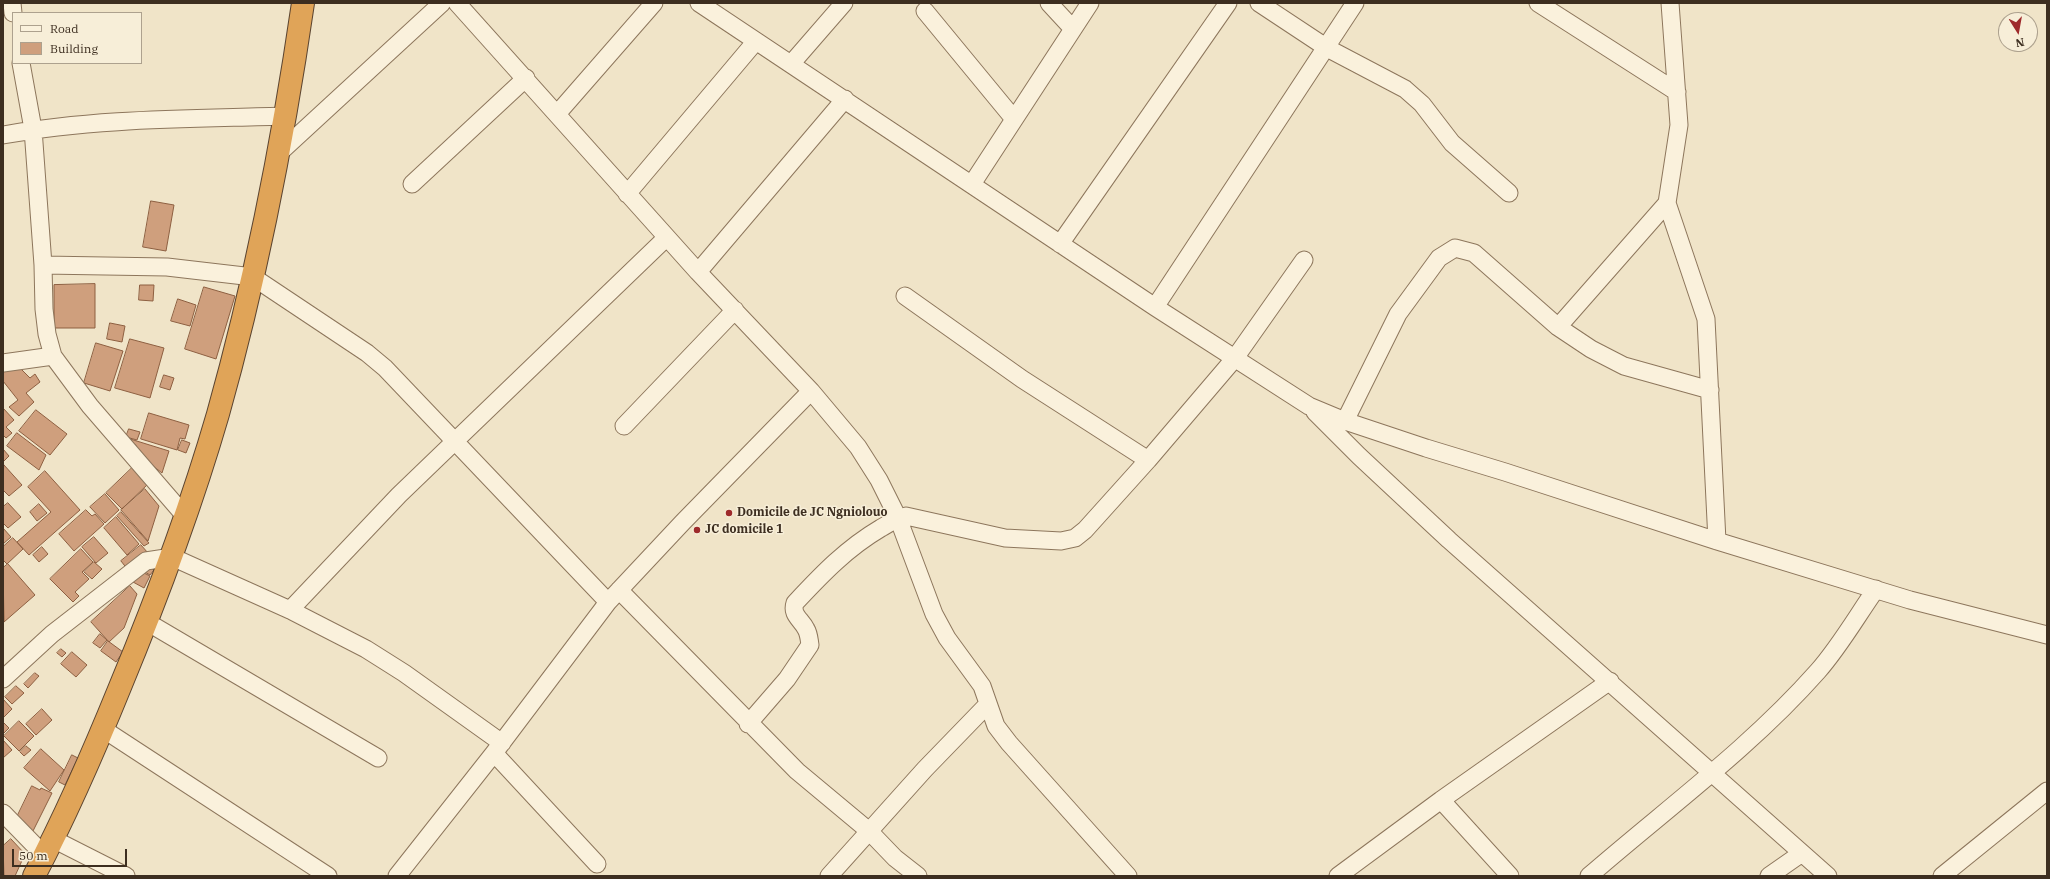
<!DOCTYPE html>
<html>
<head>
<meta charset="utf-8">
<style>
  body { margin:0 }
  #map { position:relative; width:2050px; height:879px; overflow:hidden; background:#f0e4c8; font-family:"IBM Plex Serif",serif }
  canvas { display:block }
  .frame { position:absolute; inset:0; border:4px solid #3d2e20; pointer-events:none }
  .legend { position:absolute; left:12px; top:12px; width:130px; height:52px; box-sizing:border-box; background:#f7eed8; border:1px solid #ada18e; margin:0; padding:5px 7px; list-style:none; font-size:12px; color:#3d2e20 }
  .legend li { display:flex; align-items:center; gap:8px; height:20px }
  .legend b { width:20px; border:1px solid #ada18e }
  .north { position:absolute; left:1998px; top:12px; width:40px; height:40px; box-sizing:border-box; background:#f7eed8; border:1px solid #ada18e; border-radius:50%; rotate:169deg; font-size:11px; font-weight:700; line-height:16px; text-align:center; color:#3d2e20 }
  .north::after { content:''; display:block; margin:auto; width:14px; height:18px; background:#9e2a2b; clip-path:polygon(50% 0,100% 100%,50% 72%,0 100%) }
  .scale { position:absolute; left:12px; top:849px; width:115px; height:18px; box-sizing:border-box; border:2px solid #3d2e20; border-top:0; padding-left:5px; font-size:12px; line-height:14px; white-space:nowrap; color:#3d2e20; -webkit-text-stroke:3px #f7eed8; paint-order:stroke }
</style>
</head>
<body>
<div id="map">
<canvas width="2050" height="879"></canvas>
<div class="frame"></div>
<ul class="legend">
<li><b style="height:5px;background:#faf1dc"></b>Road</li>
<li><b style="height:11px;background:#cf9f7d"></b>Building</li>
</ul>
<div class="north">N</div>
<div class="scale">50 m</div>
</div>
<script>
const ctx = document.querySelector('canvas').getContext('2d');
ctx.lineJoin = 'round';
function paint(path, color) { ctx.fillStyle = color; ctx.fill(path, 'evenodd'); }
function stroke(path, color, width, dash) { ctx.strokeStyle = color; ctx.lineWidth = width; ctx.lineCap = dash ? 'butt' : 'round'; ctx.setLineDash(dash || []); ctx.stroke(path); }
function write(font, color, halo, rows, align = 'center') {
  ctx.font = font + ' "IBM Plex Serif",serif'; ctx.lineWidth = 3; ctx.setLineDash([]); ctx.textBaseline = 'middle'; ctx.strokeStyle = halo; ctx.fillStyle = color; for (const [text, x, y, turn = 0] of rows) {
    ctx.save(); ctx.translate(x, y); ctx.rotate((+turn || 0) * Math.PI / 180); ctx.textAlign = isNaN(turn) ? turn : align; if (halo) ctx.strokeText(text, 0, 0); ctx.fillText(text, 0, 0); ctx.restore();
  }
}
const building = new Path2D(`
  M151 201 174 205 166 251 143 247Z
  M95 284V328H54V285Z
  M140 285H154L153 301 139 300Z
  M204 287 235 296 216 359 185 349Z
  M178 299 196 305 190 326 171 321Z
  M110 323 125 326 122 342 107 339Z
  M130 339 164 348 150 398 115 388Z
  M96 343 123 351 110 391 84 383Z
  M20 368 30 378 35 374 40 382 26 393 34 402 19 416 9 407 18 400 3 381V372Z
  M164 375 174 378 170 390 160 387Z
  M3 408 14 420 6 427 12 433 6 438 3 435Z
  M36 410 67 434 50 455 19 431Z
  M149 413 189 425 185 439 180 438 177 450 141 439Z
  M129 429 140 432 137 440 126 437Z
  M17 433 46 455 39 470 7 446Z
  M127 438 169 451 162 473 134 451 136 445 126 442Z
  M182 440 190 443 186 453 178 450Z
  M3 449 9 456 3 462Z
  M4 465 22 485 9 496 3 490Z
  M132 468 148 484 122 509 106 493Z
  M45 471 80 510 29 555 17 542 51 512 28 487Z
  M145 489 159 506 148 541 121 510Z
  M105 494 119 510 105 523 90 507Z
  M8 503 21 517 8 528 3 523V507Z
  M39 504 47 513 37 521 30 512Z
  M86 510 92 516 95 514 104 524 74 551 59 534Z
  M121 512 149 543 144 546 117 516Z
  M116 517 139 544 127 555 104 528Z
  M3 528 11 537 3 544Z
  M94 537 108 553 96 563 82 547Z
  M13 538 23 549 7 564 3 560V547Z
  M141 545 148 553 128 570 121 561Z
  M42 547 48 554 39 562 33 555Z
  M81 549 93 562 82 572 89 579 75 592 79 596 73 602 50 579Z
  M94 562 102 569 92 579 84 572Z
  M8 564 35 595 4 622 3 568Z
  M148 566 154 570 150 575 143 571Z
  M142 572 150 576 144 588 133 582Z
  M130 586 137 594 124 628 109 642 91 622Z
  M100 634 107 640 100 648 93 643Z
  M108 641 123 652 116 662 101 651Z
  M61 649 66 653 62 657 57 653Z
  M72 652 87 665 76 677 61 664Z
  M35 673 39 676 28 688 24 684Z
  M16 686 24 693 12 704 5 697Z
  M3 699 12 709 3 718Z
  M42 709 52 720 36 735 26 724Z
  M19 721 34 736 19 751 4 736Z
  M3 722 9 728 3 734Z
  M3 740 12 750 3 758Z
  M26 746 31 750 24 756 20 752Z
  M41 749 64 770 50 791 24 768Z
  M72 755 78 758 65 785 59 782Z
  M32 786 40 790 41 788 52 793 32 833 17 817Z
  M11 839 25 854 15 876H4L3 846Z`);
const street = new Path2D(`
  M12 3 13 13
  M457 3 698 272 811 391 858 447 879 480 898 518 934 614 947 638 982 686 996 726 1009 743 1128 876
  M699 3 1155 307 1309 406 1345 421 1426 448 1505 472 1717 541 1910 600 2047 635
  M1049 3 1073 29
  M1259 3 1327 48 1405 89 1422 104 1452 143 1509 193
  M1538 3 1677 92
  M1670 3 1679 125 1667 203 1706 319 1717 541
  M925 11 1014 119
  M21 63 33 129 43 265 44 309 47 334 53 356 90 406 185 516
  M791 64 844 3
  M557 114 654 3
  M3 135C96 118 191 119 285 116
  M278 154 442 3
  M412 184 526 78
  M972 184 1090 3
  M627 194 756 41
  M1060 244 1228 3
  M43 265 167 267 253 277 367 353 385 368 608 602
  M698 272 845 99
  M905 296 1022 379 1148 460
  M1155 307 1355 3
  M1558 327 1667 203
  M3 363 53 356
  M1315 412 1359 456 1449 540 1828 876
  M1345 421 1398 314 1439 258 1455 248 1474 253 1558 327 1591 349 1624 366 1710 390
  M624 426 735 310
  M619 590 797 771 869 831 895 858 918 876
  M290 610 399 495 666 238
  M147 622 378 758
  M3 679 52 634 146 561 172 557 290 610 366 649 404 673 502 743
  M748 724 787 679 810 645C809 639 809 634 806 629 801 619 791 615 795 603 822 574 847 548 881 528 890 523 896 518 906 516L1005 538 1061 541 1075 538 1085 530 1148 460 1235 358 1304 260
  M103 729 328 876
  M494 753 597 864
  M1441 800 1510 876
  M3 813 45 856
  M53 839 126 876
  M397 876 494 753 608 602 683 522 811 391
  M829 876 925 769 988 704
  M1338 876 1441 800 1610 681
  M1589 876C1666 809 1750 748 1818 671 1840 646 1857 616 1876 589
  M1769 876 1802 853
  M1942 876 2047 791`);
const highway = new Path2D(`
  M34 876C66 815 94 751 120 687 157 598 191 507 218 414 256 279 283 141 303 3`);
const markers = [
  [729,513,4,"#9e2a2b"],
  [697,530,4,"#9e2a2b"]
];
const poiNames = [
  ["Domicile de JC Ngniolouo",737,513],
  ["JC domicile 1",705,530]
];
paint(building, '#cf9f7d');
stroke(building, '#8d5f41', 1);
stroke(street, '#8d765c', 19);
stroke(highway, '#5b4430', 24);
stroke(street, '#faf1dc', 17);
stroke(highway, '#e0a458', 22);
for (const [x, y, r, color] of markers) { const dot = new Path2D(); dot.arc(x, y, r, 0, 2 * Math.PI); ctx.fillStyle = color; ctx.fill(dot); stroke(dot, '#f7eed8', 1.5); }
write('bold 12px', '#3d2e20', '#f7eed8', poiNames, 'left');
</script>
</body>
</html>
